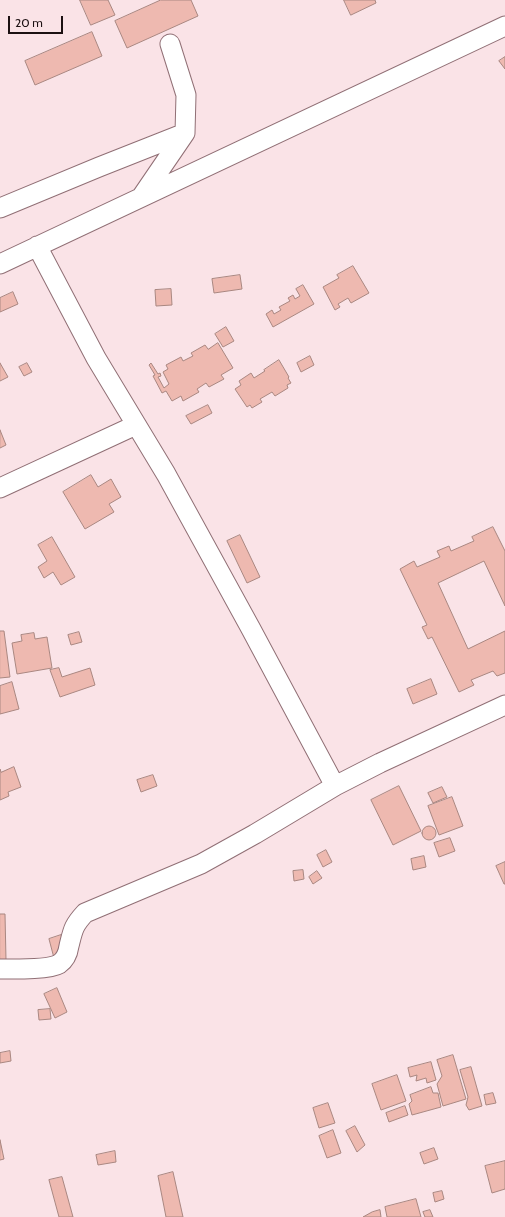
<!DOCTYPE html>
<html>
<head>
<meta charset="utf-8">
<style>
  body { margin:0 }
  #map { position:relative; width:505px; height:1217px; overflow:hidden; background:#fae3e7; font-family:Cabin,sans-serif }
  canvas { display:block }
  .scale { position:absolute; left:8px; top:16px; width:55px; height:18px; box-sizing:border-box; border:2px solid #1c1012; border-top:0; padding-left:5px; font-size:12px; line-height:14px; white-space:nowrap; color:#1c1012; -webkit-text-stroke:3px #fae3e7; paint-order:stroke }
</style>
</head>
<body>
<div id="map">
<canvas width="505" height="1217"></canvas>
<div class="scale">20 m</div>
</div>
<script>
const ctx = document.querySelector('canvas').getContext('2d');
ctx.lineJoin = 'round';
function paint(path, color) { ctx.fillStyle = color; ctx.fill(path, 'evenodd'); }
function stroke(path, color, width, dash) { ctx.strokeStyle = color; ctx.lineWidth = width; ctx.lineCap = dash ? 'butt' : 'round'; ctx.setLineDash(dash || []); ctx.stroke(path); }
const building = new Path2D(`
  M80 0H108L115 15 91 25Z
  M161 0H191L198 16 127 48 115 21Z
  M344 0H375L376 3 351 15Z
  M92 32 102 56 35 85 25 61Z
  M505 57V69L499 61Z
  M353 266 369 293 351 303 348 298 338 304 340 307 335 310 323 287 339 278 337 275Z
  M240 275 242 289 214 293 212 279Z
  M303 285 314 304 273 327 266 314 272 310 274 314 281 310 279 307 290 301 288 298 293 295 295 299 300 296 296 289Z
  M171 289 172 305 156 306 155 290Z
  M13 292 18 304 0 312V298Z
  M226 327 234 341 223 347 215 334Z
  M218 343 233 368 221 375 224 379 209 387 206 383 197 389 199 392 183 401 181 396 172 401 166 391 162 393 153 376 155 375 149 365 151 363 158 374 160 373 161 376 158 377 164 388 169 384 163 372 168 369 166 365 181 357 183 361 193 356 191 353 205 345 208 349Z
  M310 356 314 365 301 372 297 363Z
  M279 360 289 377 288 378 291 383 287 385 288 388 275 396 272 392 260 399 262 402 252 408 250 405 247 407 235 389 241 385 239 381 251 373 254 378 265 371 264 370Z
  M0 363 8 377 0 381Z
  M27 363 32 372 24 376 19 367Z
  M208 405 212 413 191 424 186 416Z
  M0 430 6 445 0 448Z
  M91 475 98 487 111 479 121 497 109 504 114 512 85 529 63 492Z
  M493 527 505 551V606L484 561 438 583 468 649 505 631V673L497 676 493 671 471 680 474 685 459 692 432 637 428 639 422 627 427 625 400 569 414 561 417 567 440 557 437 551 449 546 451 551 474 541 472 537Z
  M240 535 260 577 247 583 227 541Z
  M52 537 75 577 61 585 53 572 44 578 38 567 47 561 38 545Z
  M0 631H4L10 677 0 678Z
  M79 632 82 642 71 645 68 635Z
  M34 633 35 639 47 637 52 668 17 674 12 643 22 641 21 635Z
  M59 668 62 677 90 668 95 685 60 697 50 670Z
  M431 679 437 694 413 704 407 689Z
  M12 682 19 709 0 714V686Z
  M14 767 21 787 8 792 9 796 0 800V769L1 772Z
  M153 775 157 786 141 792 137 780Z
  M399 786 421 831 393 845 371 800Z
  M442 787 447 797 433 803 428 793Z
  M452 797 463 826 439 835 428 806Z
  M422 833a7 7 0 1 1 14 0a7 7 0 1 1-14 0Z
  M450 838 455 851 439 857 434 843Z
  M326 850 332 862 323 867 317 855Z
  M424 856 426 867 413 870 411 859Z
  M505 862V884H504L496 866Z
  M303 870 304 879 294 881 293 871Z
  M317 871 322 878 313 884 309 877Z
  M0 914H5L6 960H0Z
  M61 935 67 955 54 958 49 939Z
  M57 988 67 1012 55 1018 44 994Z
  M50 1009 51 1019 39 1020 38 1010Z
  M10 1051 11 1061 0 1063V1053Z
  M453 1055 466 1099 443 1106 437 1084 442 1076 437 1060Z
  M431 1062 436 1080 427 1083 426 1078 416 1081 417 1075 410 1077 408 1068Z
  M471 1067 482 1106 469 1110 466 1105 468 1097 460 1070Z
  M397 1075 406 1101 381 1110 372 1084Z
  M431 1087 433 1093H438L441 1107 412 1115 409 1104 412 1101 410 1095Z
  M493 1093 496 1103 486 1105 484 1095Z
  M328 1103 335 1123 319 1128 313 1108Z
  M405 1106 408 1115 389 1122 386 1113Z
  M355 1126 365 1145 357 1152 346 1131Z
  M333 1130 341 1153 327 1158 319 1136Z
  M0 1140 4 1159 0 1160Z
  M434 1148 438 1159 424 1164 420 1153Z
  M115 1151 116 1162 98 1165 96 1155Z
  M505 1161V1189L492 1193 485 1166Z
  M173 1172 183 1217H166L158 1176Z
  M62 1177 73 1217H59L49 1180Z
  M442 1191 444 1199 435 1202 433 1193Z
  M416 1199 421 1217H387L385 1207Z
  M380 1210 381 1217H363L372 1212Z
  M430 1210 433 1217H425L423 1212Z`);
const street = new Path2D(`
  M142 196 185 133 186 95 170 44
  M0 208 99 167 185 133
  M37 246 96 358 166 474 251 629 335 786 380 763 505 705
  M0 264 505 26
  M0 488 136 425
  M0 969C12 969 49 970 59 964 65 960 68 953 69 946 73 930 73 926 85 913L201 864 255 834 335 786`);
paint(building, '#eeb9b0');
stroke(building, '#a98781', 1);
stroke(street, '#906f75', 21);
stroke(street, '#fff', 19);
</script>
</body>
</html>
